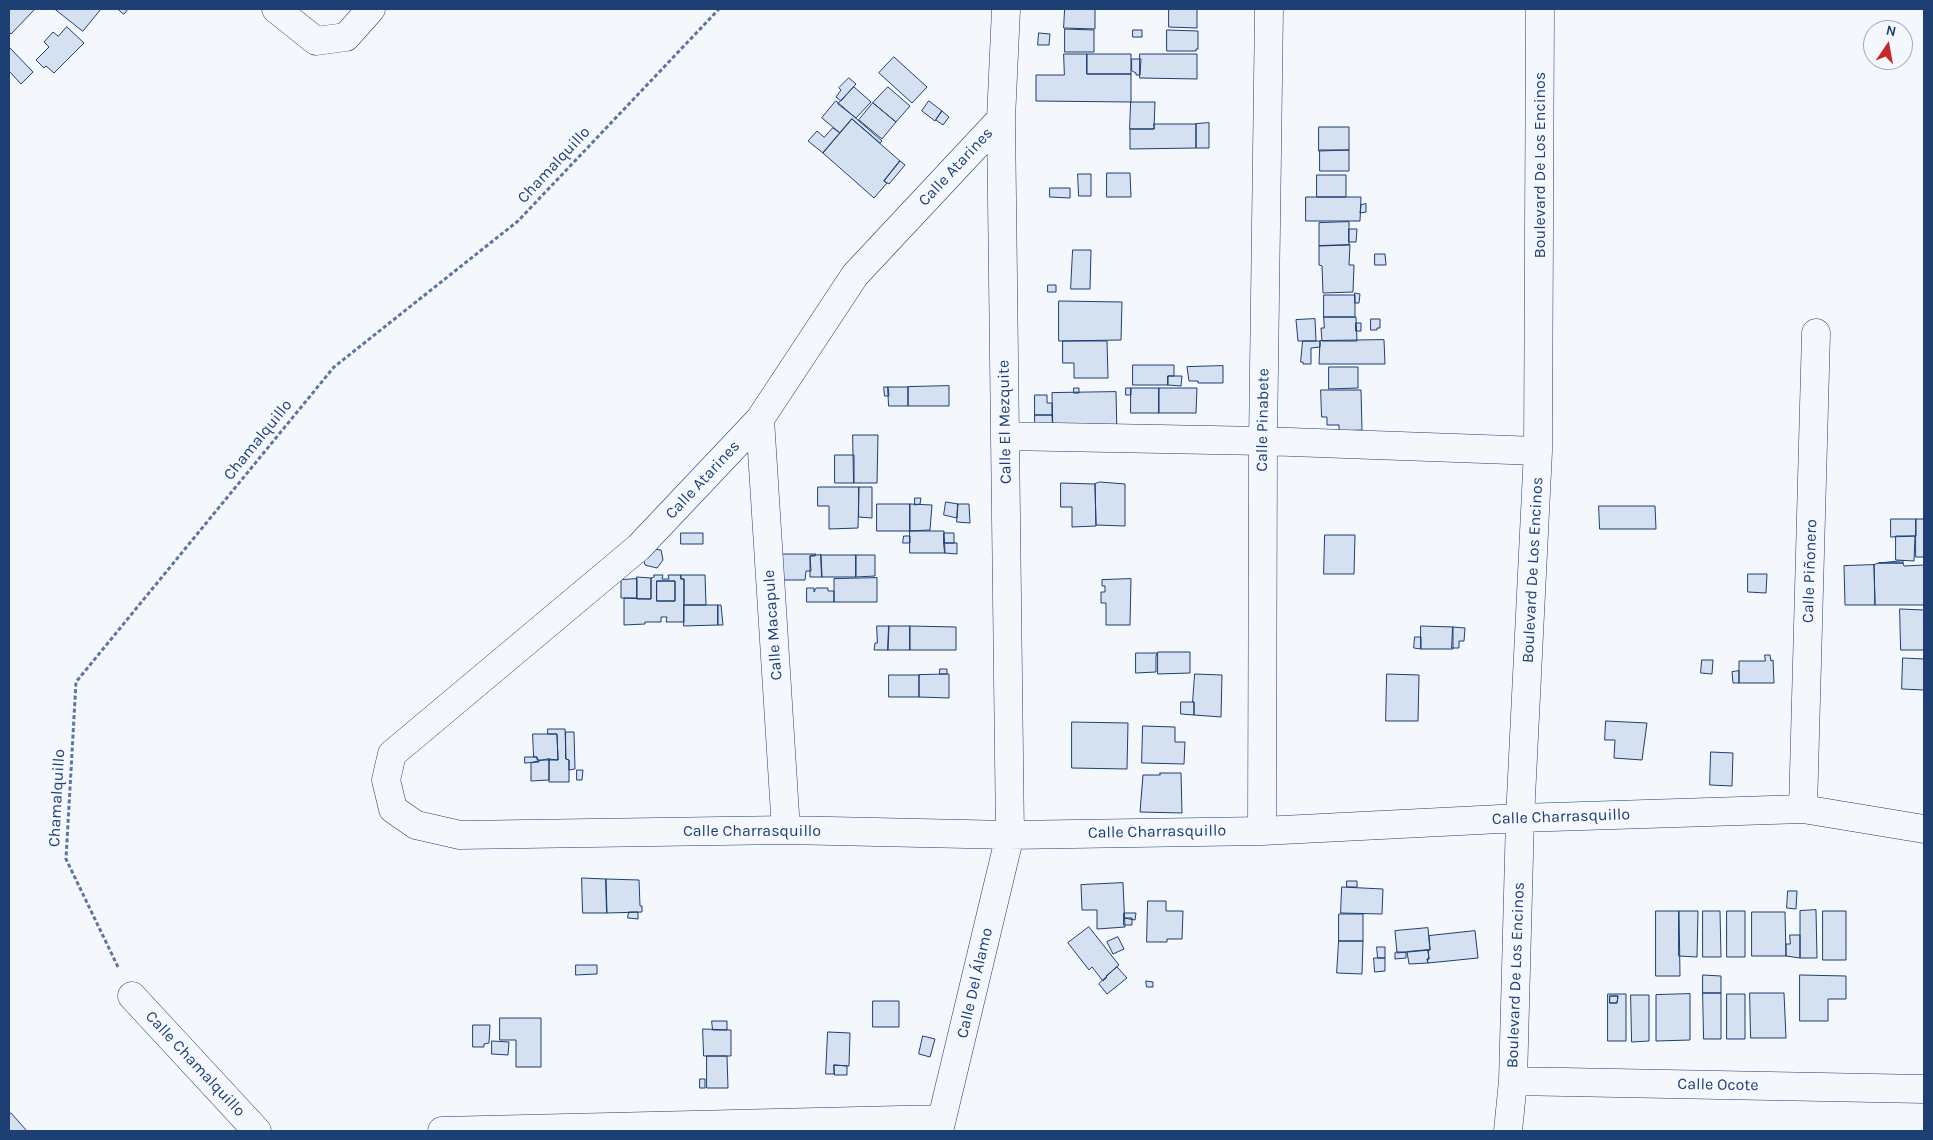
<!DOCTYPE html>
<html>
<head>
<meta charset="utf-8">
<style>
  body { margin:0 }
  #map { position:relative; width:1933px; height:1140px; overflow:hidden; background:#f4f7fb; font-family:Karla,sans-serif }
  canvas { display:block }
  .frame { position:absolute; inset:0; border:10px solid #1d3f73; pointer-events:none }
  .north { position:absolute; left:1863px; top:20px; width:50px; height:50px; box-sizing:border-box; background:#f4f7fb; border:1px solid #9eadc5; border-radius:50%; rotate:12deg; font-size:14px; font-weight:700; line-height:20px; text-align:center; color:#1d3f73 }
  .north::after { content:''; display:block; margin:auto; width:18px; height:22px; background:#c62828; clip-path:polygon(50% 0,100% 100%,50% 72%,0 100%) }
</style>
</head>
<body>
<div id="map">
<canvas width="1933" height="1140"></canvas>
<div class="frame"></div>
<div class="north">N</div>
</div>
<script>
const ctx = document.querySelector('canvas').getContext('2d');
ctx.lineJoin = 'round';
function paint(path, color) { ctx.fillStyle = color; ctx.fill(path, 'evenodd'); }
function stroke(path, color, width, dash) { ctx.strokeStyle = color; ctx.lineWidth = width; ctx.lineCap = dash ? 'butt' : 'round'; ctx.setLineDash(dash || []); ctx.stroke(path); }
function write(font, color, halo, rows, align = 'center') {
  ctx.font = font + ' Karla,sans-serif'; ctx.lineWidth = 4; ctx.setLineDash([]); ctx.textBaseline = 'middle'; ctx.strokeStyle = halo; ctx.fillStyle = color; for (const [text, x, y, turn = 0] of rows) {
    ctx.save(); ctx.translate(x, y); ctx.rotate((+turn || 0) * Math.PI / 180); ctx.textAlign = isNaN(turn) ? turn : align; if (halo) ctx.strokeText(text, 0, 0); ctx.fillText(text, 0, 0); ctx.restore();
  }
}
const building = new Path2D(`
  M10 9H35L11 34 9 32V10Z
  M55 9H101L83 31Z
  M118 9H128L124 14Z
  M1065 9H1095V29L1064 28Z
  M1169 9H1197V28L1169 27Z
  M67 27 84 43 54 73 46 66 44 68 36 60 49 47 44 42 53 32 58 36Z
  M1065 29 1094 30V52H1065Z
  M1133 30H1142V37H1133Z
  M1167 30 1198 31V49H1196V51H1167Z
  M1039 33 1050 34 1049 45H1038Z
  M9 47 33 72 21 84 9 71Z
  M1064 54H1087V74H1131V102L1036 101V75H1064Z
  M1087 54H1131V74H1087Z
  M1140 54H1197V79L1140 78Z
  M894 57 927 87 912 103 879 73Z
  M1132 59H1141L1140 75H1136V73L1132 71Z
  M849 78 856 84 841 101 836 97 841 90 839 88Z
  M854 87 871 102 856 118 838 104Z
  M888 87 910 106 896 122 873 103Z
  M836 101 882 141 880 143 852 119 840 133 822 118Z
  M929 101 942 111 935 121 922 111Z
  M1131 102H1155L1154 129H1130Z
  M873 103 896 122 882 139 859 120Z
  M942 111 949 117 943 125 936 120Z
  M852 119 900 161 884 181 887 183 874 198 823 153Z
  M1209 123V148H1196V124Z
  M1154 124H1196V148L1130 149V129H1154Z
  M1319 127H1349V150L1319 151Z
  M833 128 840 133 823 153 808 141 817 131 824 137Z
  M1320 150H1349V171H1320Z
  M900 161 905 165 889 184 884 181Z
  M1107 173H1130L1131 197H1107Z
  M1078 174H1091V196H1079Z
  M1317 175H1346V197H1317Z
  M1050 188H1070V198L1050 197Z
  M1306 197H1361L1360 221H1306Z
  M1366 204V212L1360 213 1361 205Z
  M1349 222V245L1319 246V223Z
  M1349 229H1357L1356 242H1349Z
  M1350 245 1349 265H1354L1353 292 1323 293 1322 266 1319 265V246Z
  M1073 250H1091L1090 289H1071Z
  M1375 254H1385L1386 265H1375Z
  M1048 285H1056V292H1048Z
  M1355 293 1360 294 1359 303H1355Z
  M1324 295H1355V317H1324Z
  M1059 301 1122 302 1121 340 1059 341Z
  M1324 317H1356L1357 341H1322L1321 328H1324Z
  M1315 319 1316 341H1298L1296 320Z
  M1371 319H1380V328H1377V330H1371Z
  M1356 323H1361V331H1356Z
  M1384 340 1385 364H1319L1320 341Z
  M1063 341H1107L1108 378H1074V363H1063Z
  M1303 341H1320V347L1311 348V364H1303V362H1301Z
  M1133 365H1174V376H1168V385H1133Z
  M1223 366V383H1198V381H1189L1187 367Z
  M1329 367H1358V388L1329 389Z
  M1168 376H1182L1181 386 1168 385Z
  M949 386V406H908V387Z
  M884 387H888L889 396H885Z
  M888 387H908V406H889Z
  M1074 388H1079V393H1074Z
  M1126 388H1131V395H1126Z
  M1131 388H1159V413H1131Z
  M1159 388H1197L1196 413H1159Z
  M1321 390H1361L1362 430 1339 431V425H1327V417H1322Z
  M1116 392 1117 435 1053 436 1052 393Z
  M1035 395H1047V403H1052V415H1035Z
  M1035 415H1052L1053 436H1035Z
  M853 435H878L877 483H854Z
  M835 455H854V483H835Z
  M1100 482 1125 484V526L1096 525 1095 484Z
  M1061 483 1095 484 1096 526 1072 527V507H1061Z
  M818 487H859L858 528 829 529V506H818Z
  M859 487H872V518L859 517Z
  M915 498H921L920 504 915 505Z
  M946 502 958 504 957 518 944 515Z
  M877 504H910V531H877Z
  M910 504 932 505 930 530 910 531Z
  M958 504H969L970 523 957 522Z
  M1599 506H1655L1656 529H1600Z
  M1891 519H1916V536L1891 537Z
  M1916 519H1924V557H1916Z
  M910 531H944L945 553H910Z
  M681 533H703V544H681Z
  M944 533H954V543H944Z
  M1325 535H1355L1354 574H1324Z
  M904 536H910V543H903Z
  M1896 536H1915L1914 561 1896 560Z
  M944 543H957V554L945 553Z
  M653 549 661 550 663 560 657 568 645 565 643 558Z
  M781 554H816L815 556H810L811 571H806L805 580H781Z
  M821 555 822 577H810V556Z
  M821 555H856V577H822Z
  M856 555H875V576L856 577Z
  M1903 561V563H1879Z
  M1879 563H1903L1904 566 1924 565V605H1875L1874 565Z
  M1874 565 1875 605H1845L1844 566Z
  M1748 574H1767L1766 593 1748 592Z
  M654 575H663L662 579H669L668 575H681V579H684V622H666L667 617H661V622H645V624L624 625V598L651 599V578L654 577ZM657 581H675V601H657Z
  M681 575H705L706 605H684V579H681Z
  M637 577 651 578V599H637Z
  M877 578V602H834V579Z
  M637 579V598H621V580Z
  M1131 579 1130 625H1106V603H1101V592H1105V586H1102V580Z
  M657 581H675V601H657Z
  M807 588H814V592L816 588H828V591H834V602H807Z
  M684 605H718V625L684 626Z
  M718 605H721L723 625H718Z
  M1900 609 1924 610V650H1901Z
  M877 626H889L888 650H874L875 643H877Z
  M889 626H910V650H888Z
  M910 626 956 627V650H910Z
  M1421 626 1453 627V649H1421Z
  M1453 627 1465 628 1464 641H1459V648H1452Z
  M1415 637H1421V649L1414 648Z
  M1158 652H1190V673L1158 674Z
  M1136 653H1157L1156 656V672L1136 673Z
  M1765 655H1770L1771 661 1773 660 1774 683H1739V661H1765Z
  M1903 658 1924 659V690L1902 689Z
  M1702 660H1713L1712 674 1701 673Z
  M940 669H947V674H940Z
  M1739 671V683H1733L1732 672Z
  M947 674H949V698L919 697V675Z
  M1195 674 1222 675 1221 717 1194 715V702H1193Z
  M1387 674 1419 675 1418 721H1386Z
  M889 675H919V697H889Z
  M1181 702H1194V715L1181 714Z
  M1606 721 1647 723 1642 760 1614 758 1615 740H1605Z
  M1072 722 1128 723 1127 769 1072 768Z
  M1143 726 1175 727V742H1185L1184 764 1142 763Z
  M548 729H565L566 759 569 760V782H549V759L558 760 557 734H548Z
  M566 732H574L575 769 569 770V760L566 759Z
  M533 734H557L558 760H537V757H534Z
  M1711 752 1733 753 1732 786 1710 785Z
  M525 757H537L539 762 525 763Z
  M549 759V780L531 781V763Z
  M577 770H583L582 780H577Z
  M1160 773H1181L1182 813 1140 812 1143 775H1160Z
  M582 878 606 879 607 913H583Z
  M606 879 639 880 640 906H642V912L607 913Z
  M1347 881H1357V887H1347Z
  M1123 883 1125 927 1097 929V910H1082L1081 885Z
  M1342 887 1383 889 1382 914 1341 913Z
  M1788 891H1797L1796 909 1787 908Z
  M1148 901H1166V911H1183L1182 939H1167V942H1147Z
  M1816 910 1817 958H1800V911Z
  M1656 911H1679L1680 976H1656Z
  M1679 911H1698L1697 957 1679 956Z
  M1703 911H1720L1721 957H1703Z
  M1727 911H1745V957H1727Z
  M1823 911H1846V960H1823Z
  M629 912H638V919L628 918Z
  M1752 912H1785L1786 956H1752Z
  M1124 913H1136L1135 920 1124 918Z
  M1339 914H1363V941H1339Z
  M1124 918H1132V925H1124Z
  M1089 927 1119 965 1106 976 1107 977 1103 981 1092 967 1089 970 1068 943Z
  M1428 928 1430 950 1397 953 1395 931Z
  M1475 931 1478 958 1428 963 1427 959H1429L1428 950H1430L1429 936Z
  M1790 935H1800V958L1786 956V944H1790Z
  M1118 937 1124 949 1113 954 1107 942Z
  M1339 941H1363L1362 974 1337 973Z
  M1377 947H1385V958H1378Z
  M1428 950 1429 959H1427L1428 963 1409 964 1407 952Z
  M1397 952H1406V958L1395 959V953Z
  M1374 958H1385V971L1375 972Z
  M576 965H597V974L576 975Z
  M1117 967 1127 978 1107 994 1099 984Z
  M1703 975 1721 976V993H1703Z
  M1800 975 1846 976V999H1828V1021H1800Z
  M1146 981 1153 982V987H1147Z
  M1703 993H1721V1039H1704Z
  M1750 993H1784L1786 1038H1751Z
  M1608 994H1626V1041H1608ZM1610 996H1618L1617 1003H1610Z
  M1690 994V1040L1656 1041V995Z
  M1727 994H1745V1039H1727Z
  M1631 995H1649V1041L1632 1042Z
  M1610 996H1618L1617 1003H1610Z
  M873 1001H899V1027H873Z
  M500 1018H541V1067H516V1040H500Z
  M712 1021H727V1030H713Z
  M473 1025H490L489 1043 484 1044V1047H473Z
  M703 1029 731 1030V1056H704Z
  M828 1032 850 1033 849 1066 834 1065V1074H826Z
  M923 1036 935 1039 930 1057 919 1054Z
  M492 1041 509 1042 508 1055 492 1054Z
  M707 1056H727L728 1088H707Z
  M834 1065 847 1066V1075H835Z
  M700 1079H705V1088H700Z
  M11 1113 27 1131H9V1115Z`);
const path = new Path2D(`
  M118 967 66 859 76 682 334 367 518 221 719 9`);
const street = new Path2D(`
  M276 9 316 41 346 37 371 9
  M1001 119 855 275 760 419 639 547 392 754 386 780 393 809 416 825 460 835 786 830 1010 835 1262 831 1520 818 1803 809 1924 829
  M760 419 786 830
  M1005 436 1263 441 1538 451
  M1803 809 1816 333
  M1262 831 1263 441 1269 9
  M132 996 257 1131
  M1513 1081 1924 1089
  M442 1131 942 1119
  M939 1131 1010 835 1001 119 1006 9
  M1508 1131 1513 1081 1520 818 1538 451 1540 9`);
const streetNames = [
  ["Chamalquillo",554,165,-47],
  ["Boulevard De Los Encinos",1540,165,-90],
  ["Calle Atarines",956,167,-47],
  ["Calle Pinabete",1263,420,-89],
  ["Calle El Mezquite",1005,422,-91],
  ["Chamalquillo",258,440,-51],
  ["Calle Atarines",703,480,-47],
  ["Boulevard De Los Encinos",1533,570,-87],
  ["Calle Piñonero",1810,571,-88],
  ["Calle Macapule",773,625,-94],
  ["Chamalquillo",57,798,-87],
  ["Calle Charrasquillo",1561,817,-2],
  ["Calle Charrasquillo",752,831],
  ["Calle Charrasquillo",1157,832,-1],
  ["Boulevard De Los Encinos",1516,975,-88],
  ["Calle Del Álamo",975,983,-77],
  ["Calle Chamalquillo",195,1064,47],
  ["Calle Ocote",1718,1085,1]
];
paint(building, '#d5e0f0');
stroke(building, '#1d3f73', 1);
stroke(street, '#1d3f73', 29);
stroke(path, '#5e769c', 3, [4, 2.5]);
stroke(street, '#f4f7fb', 28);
write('16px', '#1d3f73', '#f4f7fb', streetNames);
</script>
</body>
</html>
